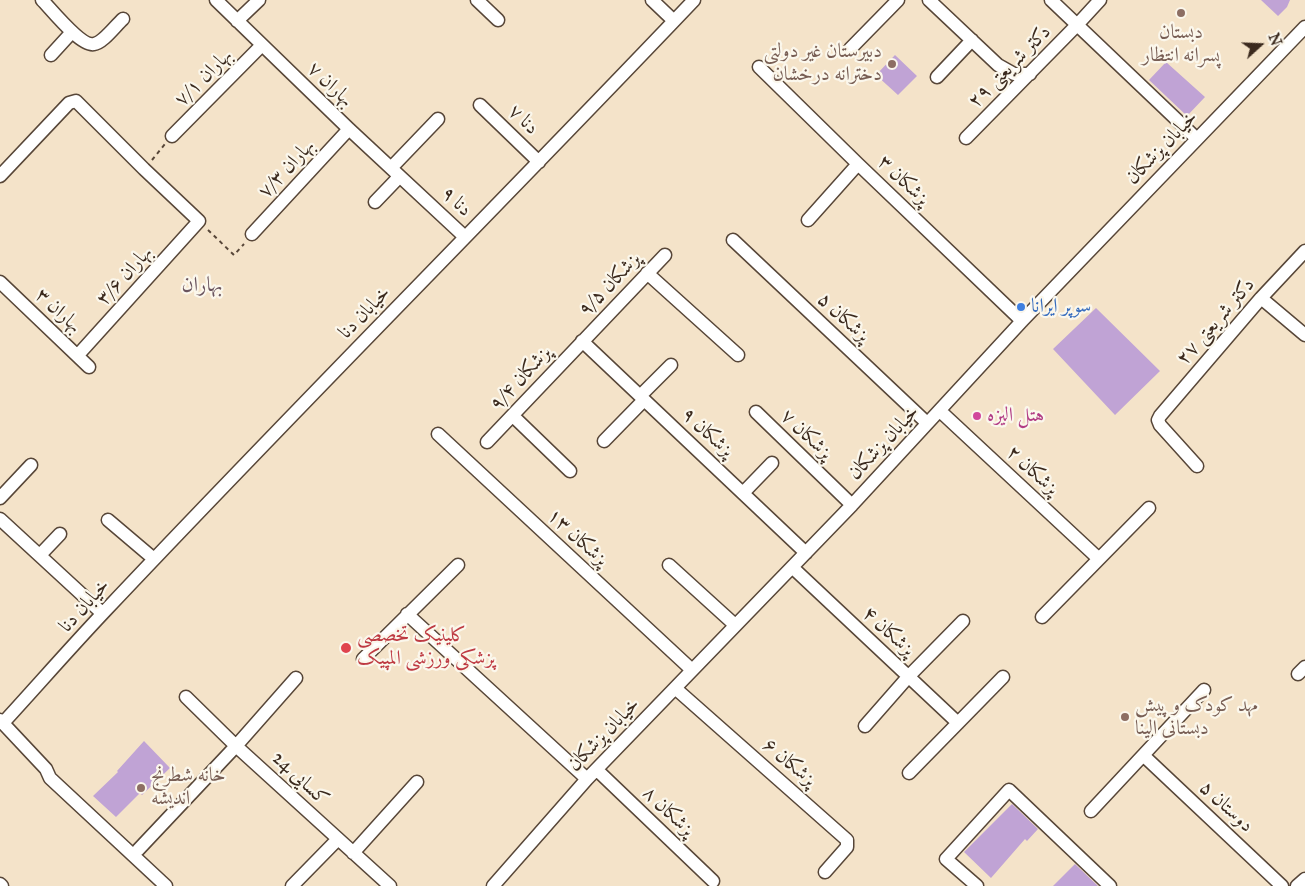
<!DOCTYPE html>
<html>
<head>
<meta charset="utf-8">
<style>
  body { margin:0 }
  #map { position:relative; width:1305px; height:886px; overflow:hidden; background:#f4e3c9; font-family:"IM FELL Great Primer",serif }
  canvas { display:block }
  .north { position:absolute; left:1235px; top:20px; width:50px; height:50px; -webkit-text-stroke:4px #fbf7ec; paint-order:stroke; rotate:70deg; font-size:14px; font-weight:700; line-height:20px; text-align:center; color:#3b2a1e }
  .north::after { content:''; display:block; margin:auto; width:18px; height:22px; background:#3b2a1e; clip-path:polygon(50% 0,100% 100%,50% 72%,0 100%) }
</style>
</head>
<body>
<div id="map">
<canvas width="1305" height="886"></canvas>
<div class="north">N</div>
</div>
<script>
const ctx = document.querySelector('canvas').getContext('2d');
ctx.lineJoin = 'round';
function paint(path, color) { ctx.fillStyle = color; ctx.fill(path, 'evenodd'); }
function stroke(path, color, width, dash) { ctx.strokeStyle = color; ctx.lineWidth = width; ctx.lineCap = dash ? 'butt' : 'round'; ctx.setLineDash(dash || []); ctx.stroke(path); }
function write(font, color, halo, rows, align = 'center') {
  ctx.font = font + ' "IM FELL Great Primer",Amiri,serif'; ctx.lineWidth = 4.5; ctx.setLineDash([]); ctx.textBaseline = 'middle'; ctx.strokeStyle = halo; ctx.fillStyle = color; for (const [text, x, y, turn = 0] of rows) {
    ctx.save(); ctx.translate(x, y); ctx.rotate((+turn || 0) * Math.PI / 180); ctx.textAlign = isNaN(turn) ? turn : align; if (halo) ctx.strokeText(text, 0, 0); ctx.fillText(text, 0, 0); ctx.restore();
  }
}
const building = new Path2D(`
  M1261 0H1290L1287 7 1278 16Z
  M895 55 917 76 898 95 876 75Z
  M1166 62 1205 97 1187 116 1149 80Z
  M1096 308 1160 371 1115 415 1053 349Z
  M144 741 170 768 142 795 140 793 116 817 93 796 118 772 117 771Z
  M1012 804 1038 829 1027 841 1025 839 991 878 964 852Z
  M1075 864 1098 886H1053Z`);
const path = new Path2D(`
  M152 160 165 144
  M208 230 234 255 244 244`);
const minor = new Path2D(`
  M42 0C51 9 81 47 94 44 103 43 116 25 123 19
  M216 0 349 129 465 237
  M477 0 498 20
  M652 0 674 21
  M929 0 998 65 1014 74H1030
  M1051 0 1197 139
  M237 21 259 0
  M850 49 898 0
  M51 55 72 32
  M759 67 858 164 1022 321
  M937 77 972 40
  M480 105 539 162
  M172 136 261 46
  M966 138 1077 25 1100 0
  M391 168 438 119
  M0 176 69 103 76 101 144 169 199 221 78 355
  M375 202 399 177
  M808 220 858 164
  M252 234 349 129
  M733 240 927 423
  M647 273 738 355
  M0 282 89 367
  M1261 298 1305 335
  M582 341 806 553
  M640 396 671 365
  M940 411 1099 559
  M756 412 852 505
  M513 416 570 471
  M438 434 692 670
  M604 441 644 400
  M487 442 665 255
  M1197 466 1160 425 1158 420 1160 416 1261 298 1305 251
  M743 493 772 463
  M0 498 31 465
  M0 519 102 613
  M108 520 154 559
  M40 555 60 534
  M669 565 735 625
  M792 567 958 723
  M407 614 587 779
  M1042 617 1149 508
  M363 659 458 565
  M1298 674 1305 667
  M675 688 847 840V847L825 872
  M186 697 236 746 390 886
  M0 720 46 769 50 778 166 886
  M3 723C37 686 70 648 105 611 299 405 499 205 694 0
  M865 726 908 677 963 621
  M1144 756 1282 886
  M597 770 713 881
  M909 773 1003 677
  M1091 811 1204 690
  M138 850 236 746 296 678
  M353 853 417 782
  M0 884 2 886
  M292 886 338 839
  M493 886 587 779 852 505 1022 321 1305 27
  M977 886 946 859 1009 790 1110 886
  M1297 886 1305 879`);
const markers = [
  [1181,13,5,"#8d6e63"],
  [892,64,5,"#8d6e63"],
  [1021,307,5,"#3f7fe0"],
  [977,416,5,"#d1479c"],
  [346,648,6,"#e0444e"],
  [1125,717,5,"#8d6e63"],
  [141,788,5,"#8d6e63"]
];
const educationNames = [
  ["دبستان",1181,33,"center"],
  ["پسرانه انتظار",1181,56,"center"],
  ["دبیرستان غیر دولتی",882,52,"right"],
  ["دخترانه درخشان",882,75,"right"],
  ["مهد کودک و پیش",1135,706],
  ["دبستانی الینا",1135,729],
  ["خانه شطرنج",151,776],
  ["اندیشه",151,799]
];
const streetNames = [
  ["۲۹ دکتر شریعتی",1010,67,-45],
  ["۷/۱ بهاران",204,78,-45],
  ["۷ بهاران",330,85,44],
  ["۷ دنا",523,120,44],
  ["خیابان پزشکان",1162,148,-46],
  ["۷/۳ بهاران",287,169,-47],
  ["۳ پزشکان",903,181,44],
  ["۹ دنا",456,202,43],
  ["۳/۶ بهاران",125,276,-48],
  ["۹/۵ پزشکان",610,285,-46],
  ["۳ بهاران",58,311,43],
  ["خیابان دنا",365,313,-46],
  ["۵ پزشکان",843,318,43],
  ["۲۷ دکتر شریعتی",1216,322,-49],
  ["۹/۴ پزشکان",521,379,-47],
  ["۹ پزشکان",707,433,43],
  ["۷ پزشکان",806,435,44],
  ["خیابان پزشکان",884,443,-47],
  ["۲ پزشکان",1032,471,43],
  ["۱۳ پزشکان",577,538,43],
  ["خیابان دنا",85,606,-48],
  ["۴ پزشکان",888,632,43],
  ["خیابان پزشکان",604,735,-46],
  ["۶ پزشکان",789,763,41],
  ["کسایی 24",300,779,43],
  ["۵ دوستان",1226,807,43],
  ["۸ پزشکان",668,812,44]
];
const shopNames = [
  ["سوپر ایرانا",1031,307]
];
const hotelNames = [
  ["هتل الیزه",987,416]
];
const healthNames = [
  ["کلینیک تخصصی",357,636],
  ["پزشکی ورزشی المپیک",357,659]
];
const neighbourhoodNames = [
  ["بهاران",202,286]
];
paint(building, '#c0a3d5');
stroke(minor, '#574638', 15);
stroke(path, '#574638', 2, [4, 4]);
stroke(minor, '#fff', 12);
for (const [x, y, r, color] of markers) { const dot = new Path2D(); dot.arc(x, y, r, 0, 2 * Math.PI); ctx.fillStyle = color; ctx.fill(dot); stroke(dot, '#fbf7ec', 2); }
write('20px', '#785e54', '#fbf7ec', educationNames, 'left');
write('20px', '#3b2a1e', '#fbf7ec', streetNames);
write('20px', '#366cbe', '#fbf7ec', shopNames, 'left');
write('20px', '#b23c85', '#fbf7ec', hotelNames, 'left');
write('20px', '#be3a42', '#fbf7ec', healthNames, 'left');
write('21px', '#6a545e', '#fbf7ec', neighbourhoodNames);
</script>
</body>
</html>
